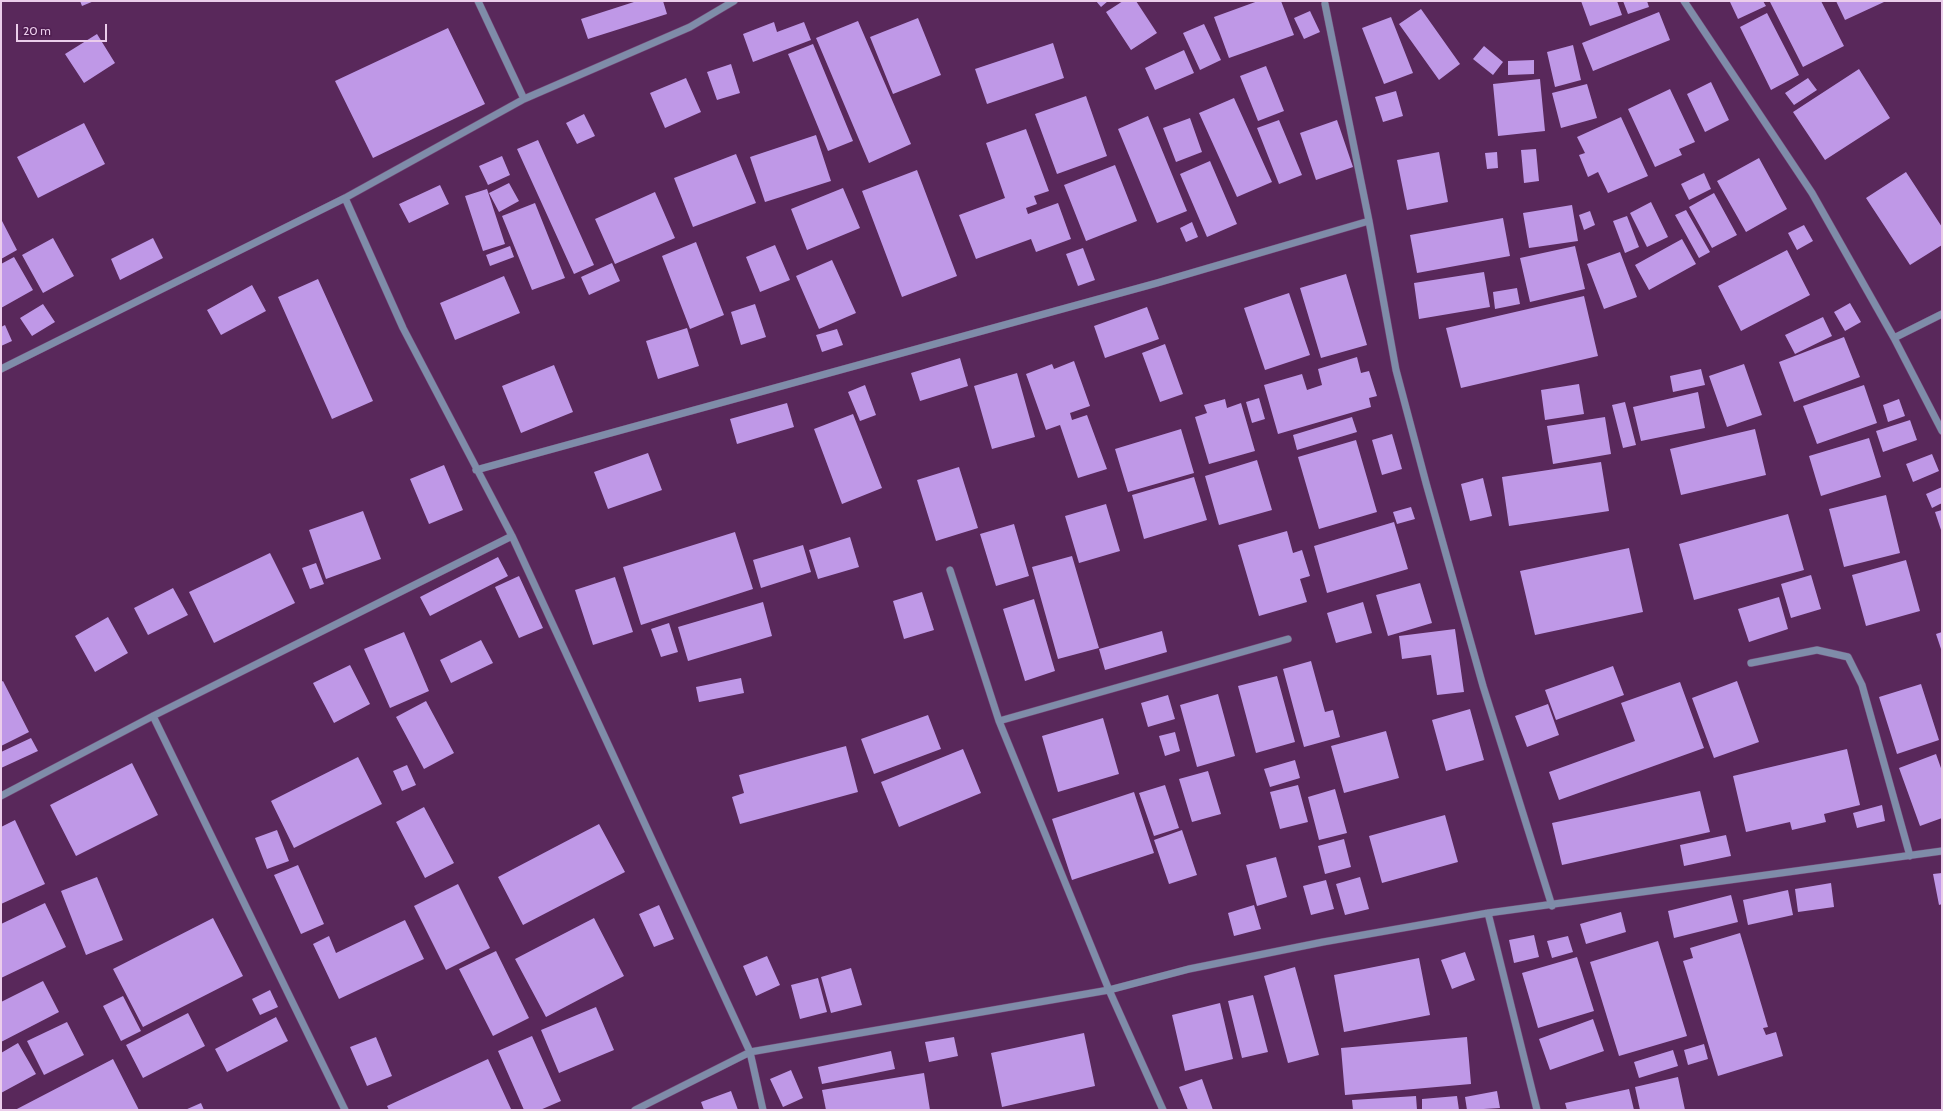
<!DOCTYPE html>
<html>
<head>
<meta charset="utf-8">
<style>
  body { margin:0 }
  #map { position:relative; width:1943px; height:1111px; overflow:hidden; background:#59285b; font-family:Cabin,sans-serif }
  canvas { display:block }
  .frame { position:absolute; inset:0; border:2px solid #ebcdeb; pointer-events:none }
  .scale { position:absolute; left:16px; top:24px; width:91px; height:18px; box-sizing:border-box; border:2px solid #ebcdeb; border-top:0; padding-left:5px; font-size:12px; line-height:14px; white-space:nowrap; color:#ebcdeb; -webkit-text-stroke:3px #4e1d50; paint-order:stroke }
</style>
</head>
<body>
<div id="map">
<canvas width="1943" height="1111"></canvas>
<div class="frame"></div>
<div class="scale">20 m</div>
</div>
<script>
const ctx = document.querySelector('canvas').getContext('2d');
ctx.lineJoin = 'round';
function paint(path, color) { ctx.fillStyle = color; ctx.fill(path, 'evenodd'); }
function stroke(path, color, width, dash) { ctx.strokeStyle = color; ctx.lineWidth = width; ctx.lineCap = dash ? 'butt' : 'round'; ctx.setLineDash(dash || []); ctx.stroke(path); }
const building = new Path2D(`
  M80 1H94L82 6Z
  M637 1H663L667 14 588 39 581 19Z
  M1096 1H1108L1101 7Z
  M1123 1H1136L1157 33 1131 50 1106 12Z
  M1258 1H1281L1294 35 1229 58 1214 17Z
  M1581 1H1617L1622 15 1590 26Z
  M1623 1H1647L1649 7 1628 14Z
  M1733 1H1763L1766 6 1738 19 1730 2Z
  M1772 1H1821L1844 46 1803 67 1770 2Z
  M1836 1H1883L1884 2 1845 20Z
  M1421 9 1460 64 1439 80 1399 24Z
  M1310 11 1320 32 1304 39 1294 18Z
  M1659 12 1670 40 1593 71 1582 43Z
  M1767 13 1799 75 1771 90 1740 27Z
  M1391 17 1413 73 1384 84 1362 28Z
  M918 18 941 75 893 94 870 37Z
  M858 21 911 144 869 163 816 38Z
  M774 22 777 32 804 22 811 40 753 62 743 34Z
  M1204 24 1221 60 1200 70 1183 33Z
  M448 28 485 104 373 158 335 81Z
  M97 34 115 63 84 83 65 54Z
  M1053 43 1064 78 987 104 975 69Z
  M813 44 853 141 828 151 788 54Z
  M1573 45 1581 80 1555 87 1547 52Z
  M1484 46 1503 62 1493 75 1473 59Z
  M1184 50 1194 73 1155 90 1145 68Z
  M1534 60V74L1508 75V61Z
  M731 64 740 93 717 100 707 72Z
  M1266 66 1284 111 1258 121 1240 76Z
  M1859 69 1890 118 1825 160 1793 112Z
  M686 78 701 112 665 128 650 93Z
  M1808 78 1817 90 1794 105 1785 93Z
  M1540 79 1545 131 1498 136 1493 84Z
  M1711 82 1729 120 1705 132 1687 94Z
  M1587 84 1597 118 1561 128 1552 93Z
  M1670 89 1695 142 1679 149 1682 155 1655 167 1628 109Z
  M1396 91 1403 116 1383 122 1375 97Z
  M1086 96 1107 156 1057 174 1035 114Z
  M1234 98 1272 182 1237 197 1199 113Z
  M584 114 595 136 577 144 566 123Z
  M1148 116 1187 211 1157 223 1118 129Z
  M1621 117 1648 176 1608 193 1598 172 1588 177 1579 155 1585 153 1577 137Z
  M1190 118 1202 152 1176 162 1163 128Z
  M1279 120 1302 175 1279 184 1257 128Z
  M1337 120 1353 167 1316 180 1300 133Z
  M84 123 105 164 38 198 17 157Z
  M1026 129 1049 191 1034 196 1037 204 1026 208 1028 214 1058 203 1071 239 1036 252 1031 239 976 259 959 215 1005 198 986 143Z
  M816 135 831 181 765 202 750 157Z
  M538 140 594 265 574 274 517 149Z
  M1536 149 1539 181 1524 183 1521 150Z
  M1439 152 1448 202 1407 210 1397 160Z
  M1497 152 1498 168 1487 169 1485 153Z
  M736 154 756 203 693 227 674 178Z
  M502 156 510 175 488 185 479 166Z
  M1759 158 1787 209 1746 232 1717 181Z
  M1210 161 1237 224 1207 237 1180 174Z
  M1115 165 1137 221 1086 241 1064 185Z
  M917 170 957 276 902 297 862 191Z
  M1906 172 1942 227V245L1910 265 1866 198Z
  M1704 173 1711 189 1689 200 1681 184Z
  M509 183 519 201 499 212 489 193Z
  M440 185 449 204 409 223 399 204Z
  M843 188 860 228 807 250 791 209Z
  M487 189 505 244 483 251 465 196Z
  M655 192 675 238 615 264 595 219Z
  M1714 193 1737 235 1712 248 1689 207Z
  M1651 202 1668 237 1647 247 1630 213Z
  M535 203 565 278 532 290 502 216Z
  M1572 205 1578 241 1529 248 1523 213Z
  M1686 210 1710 252 1699 258 1675 215Z
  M1590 211 1595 225 1584 230 1579 215Z
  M1627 216 1639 247 1625 253 1613 221Z
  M1503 218 1510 256 1417 273 1410 235Z
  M1 219 17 250 1 259Z
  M1192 222 1198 237 1186 242 1180 228Z
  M1804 225 1813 241 1797 250 1788 233Z
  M53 238 74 276 43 293 22 255Z
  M153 238 163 258 120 280 111 259Z
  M1682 239 1696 264 1649 290 1635 265Z
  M696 242 724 315 690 329 662 256Z
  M775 245 790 280 760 292 746 257Z
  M510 246 514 257 490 266 486 255Z
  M1575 246 1585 289 1530 302 1520 258Z
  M1083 248 1095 280 1078 286 1066 254Z
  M1787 250 1810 295 1741 331 1718 286Z
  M1620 252 1637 297 1604 309 1587 264Z
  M14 257 33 290 1 308V264Z
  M832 260 856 313 819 329 796 276Z
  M612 263 620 281 589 295 581 277Z
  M1484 272 1490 307 1419 319 1414 283Z
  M1346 274 1367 345 1321 358 1300 288Z
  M504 276 520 313 455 340 440 303Z
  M318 279 373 401 332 419 278 297Z
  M252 285 266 311 221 335 207 310Z
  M1517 288 1520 304 1495 309 1493 292Z
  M1289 293 1310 355 1265 370 1244 308Z
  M1584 296 1598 356 1461 388 1446 328Z
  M1850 303 1861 322 1845 331 1834 312Z
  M43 304 55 322 32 336 20 318Z
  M755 304 766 337 741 345 731 312Z
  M1147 307 1159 339 1105 358 1094 326Z
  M1823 317 1832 336 1795 354 1785 335Z
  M5 325 12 341 1 346V327Z
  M687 328 699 366 658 379 646 341Z
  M837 329 843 345 822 352 816 335Z
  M1844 337 1860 377 1794 402 1779 362Z
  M1165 344 1183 394 1160 402 1142 353Z
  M1357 357 1361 373 1369 371 1377 396 1369 398 1371 407 1278 434 1264 385 1302 374 1307 390 1322 385 1318 369Z
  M960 358 968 386 920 401 911 373Z
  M1074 361 1090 406 1070 413 1072 420 1087 415 1107 469 1078 478 1060 425 1046 430 1026 374 1052 364 1054 369Z
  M1744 364 1762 415 1727 427 1709 376Z
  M554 365 573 412 521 433 502 386Z
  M1701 369 1705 385 1673 392 1670 376Z
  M1017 373 1035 437 992 449 974 386Z
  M1579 384 1584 414 1545 420 1541 390Z
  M865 385 876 415 860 421 848 392Z
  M1864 385 1877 423 1817 444 1803 406Z
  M1698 392 1705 428 1641 441 1633 407Z
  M1259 398 1265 419 1252 423 1246 402Z
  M1225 399 1227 408 1241 403 1255 451 1209 464 1195 417 1207 413 1204 405Z
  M1899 399 1905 416 1888 422 1883 405Z
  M1625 402 1636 445 1623 448 1612 405Z
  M787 403 794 427 737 444 730 419Z
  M853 414 882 488 842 504 814 429Z
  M1352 417 1357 432 1297 450 1293 435Z
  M1605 417 1611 454 1553 464 1547 426Z
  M1910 420 1917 440 1883 452 1876 431Z
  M1181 429 1194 473 1128 492 1115 449Z
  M1755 429 1766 475 1681 495 1670 449Z
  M1392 434 1402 469 1382 475 1372 440Z
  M1869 438 1881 477 1821 496 1809 456Z
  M1356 440 1377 512 1319 529 1298 457Z
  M648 453 662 490 608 509 594 472Z
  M1932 454 1939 471 1913 482 1906 464Z
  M1257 460 1272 510 1219 525 1205 476Z
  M1601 462 1609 511 1509 526 1502 477Z
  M444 465 463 510 429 524 410 479Z
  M959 467 978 528 936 541 917 480Z
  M1194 477 1207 520 1144 539 1132 495Z
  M1483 478 1492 516 1470 521 1461 484Z
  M1942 487V503L1932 508 1926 494Z
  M1886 495 1900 553 1844 567 1829 509Z
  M1106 504 1120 551 1079 563 1065 516Z
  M1411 507 1415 519 1397 524 1393 512Z
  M1942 510V533L1935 512Z
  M363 511 381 559 326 579 309 530Z
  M1788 514 1804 570 1694 600 1679 544Z
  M1394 522 1408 569 1327 593 1314 546Z
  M1014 524 1029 576 996 586 980 534Z
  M1287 531 1293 553 1302 550 1310 576 1300 579 1307 602 1259 616 1238 545Z
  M735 532 753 589 641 625 623 567Z
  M850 537 859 567 818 579 809 550Z
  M803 545 811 572 761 588 753 560Z
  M1629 548 1643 612 1535 635 1520 571Z
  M270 553 295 603 214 643 189 592Z
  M1072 556 1099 648 1058 659 1032 567Z
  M498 557 508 576 430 616 420 597Z
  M1906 560 1920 611 1866 626 1852 575Z
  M316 563 324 584 310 589 302 568Z
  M1811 575 1821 609 1791 618 1781 584Z
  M519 576 543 628 519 638 495 587Z
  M615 577 633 632 593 645 575 590Z
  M1420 583 1432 623 1388 636 1376 595Z
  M173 588 188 615 148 635 134 608Z
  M922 592 934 630 904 639 893 601Z
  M1779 597 1788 629 1749 642 1738 609Z
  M1034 599 1055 671 1025 681 1003 609Z
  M763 602 772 636 688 661 678 627Z
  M1363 602 1372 633 1336 643 1327 613Z
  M108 617 128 653 95 672 75 636Z
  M669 623 678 652 661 657 651 629Z
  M1455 629 1464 692 1437 695 1431 655 1402 659 1399 636Z
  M1162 631 1167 652 1105 670 1099 649Z
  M404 632 429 691 390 708 364 649Z
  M1942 632V652L1936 634Z
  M481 640 493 663 451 683 440 660Z
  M1311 661 1325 712 1333 710 1340 737 1304 747 1283 669Z
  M350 665 370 704 334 723 313 683Z
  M1613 666 1624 695 1556 720 1545 690Z
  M1277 676 1295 742 1256 753 1238 686Z
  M741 678 744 693 699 702 696 687Z
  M3 681 29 732 1 746V682Z
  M1737 681 1759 742 1714 758 1692 698Z
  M1680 682 1704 748 1559 800 1549 772 1635 741 1621 703Z
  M1921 684 1939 740 1897 754 1879 697Z
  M1218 694 1235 756 1197 767 1180 705Z
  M1168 695 1175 719 1148 727 1141 703Z
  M426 701 454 753 424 769 396 717Z
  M1548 704 1559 735 1527 747 1515 716Z
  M1470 709 1484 760 1446 771 1432 720Z
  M928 715 941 749 874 774 861 739Z
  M1103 718 1119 774 1058 792 1042 736Z
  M1386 731 1399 778 1344 793 1331 746Z
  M1175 732 1180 751 1165 756 1159 736Z
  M31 738 38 751 1 768V752Z
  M846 746 858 792 740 824 732 797 744 793 739 775Z
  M963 749 981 793 899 827 881 782Z
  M1847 749 1860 805 1824 814 1826 822 1792 830 1790 822 1746 832 1733 776Z
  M1936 754 1942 771V818L1920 826 1899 768Z
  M358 757 382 804 294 848 271 801Z
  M1295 760 1300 778 1270 787 1264 769Z
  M132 763 158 815 76 856 50 805Z
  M407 765 416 785 402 791 393 771Z
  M1208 771 1221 814 1192 822 1179 779Z
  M1165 785 1179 828 1154 836 1139 793Z
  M1298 785 1308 822 1280 829 1270 792Z
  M1335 789 1347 833 1319 840 1308 797Z
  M1700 791 1710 832 1562 865 1552 823Z
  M1134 792 1154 853 1072 880 1052 819Z
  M1882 805 1885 821 1857 828 1853 813Z
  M424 807 454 863 425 878 396 822Z
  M1445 815 1458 862 1382 883 1369 836Z
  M15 820 45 884 1 904V827Z
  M599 824 625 872 523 925 498 877Z
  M277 830 289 861 267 869 255 838Z
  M1182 830 1197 875 1169 884 1154 840Z
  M1726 835 1731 856 1684 866 1680 845Z
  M1344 839 1351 867 1325 874 1318 846Z
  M1276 857 1287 897 1257 906 1246 865Z
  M298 865 324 924 301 934 274 875Z
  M1942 873V904L1939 905 1933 874Z
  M97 877 123 940 86 955 61 891Z
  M1360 877 1369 909 1345 915 1336 884Z
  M1326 880 1334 909 1311 915 1303 886Z
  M1831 883 1834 907 1798 912 1795 889Z
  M458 884 490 948 446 970 414 906Z
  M1788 890 1793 915 1748 925 1743 900Z
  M1731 895 1738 922 1674 938 1668 911Z
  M45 903 66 947 1 978V924Z
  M659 905 674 939 654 947 639 914Z
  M1254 905 1261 929 1234 936 1228 913Z
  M1621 912 1626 932 1586 944 1580 924Z
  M213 918 243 976 143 1027 113 969Z
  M594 918 624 976 546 1017 515 959Z
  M405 920 424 959 339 999 313 944 329 936 336 953Z
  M1740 933 1768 1027 1763 1028 1766 1035 1776 1032 1783 1056 1718 1076 1683 961 1693 958 1690 948Z
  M1534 935 1539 957 1514 963 1509 940Z
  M1568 936 1573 952 1552 958 1547 941Z
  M1658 941 1687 1036 1619 1056 1590 962Z
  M496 951 529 1018 493 1036 459 969Z
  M1465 952 1475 980 1452 989 1441 960Z
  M767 956 780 985 756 996 743 966Z
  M1577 957 1594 1011 1538 1028 1522 973Z
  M1419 958 1430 1015 1344 1032 1334 975Z
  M1295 967 1319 1055 1288 1063 1264 976Z
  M851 968 862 1005 831 1013 821 977Z
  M818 978 827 1012 800 1019 791 985Z
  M43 981 59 1012 1 1042V1002Z
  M270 990 278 1007 260 1015 252 999Z
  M1253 995 1268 1052 1242 1058 1228 1001Z
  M123 996 141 1031 121 1041 103 1006Z
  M1220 1003 1233 1059 1185 1071 1172 1015Z
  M596 1007 614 1050 559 1073 541 1030Z
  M188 1013 205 1046 143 1078 126 1045Z
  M276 1017 288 1041 227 1072 215 1049Z
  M1593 1019 1604 1051 1550 1070 1539 1039Z
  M67 1022 84 1055 44 1075 27 1041Z
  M1084 1033 1095 1086 1002 1107 991 1053Z
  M532 1036 561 1101 540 1110H524L498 1051Z
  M376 1037 392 1076 367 1086 350 1047Z
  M954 1037 958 1056 929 1062 925 1042Z
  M1467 1037 1471 1084 1345 1095 1341 1048Z
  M18 1043 36 1074 1 1093V1053Z
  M1704 1044 1708 1059 1688 1065 1684 1050Z
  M1673 1050 1678 1066 1639 1078 1634 1062Z
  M891 1051 895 1069 822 1084 818 1067Z
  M113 1059 139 1110H15Z
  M488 1059 511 1109 389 1110 387 1106Z
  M791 1070 803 1098 783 1107 770 1079Z
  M924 1073 930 1110H826L822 1090Z
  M1678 1077 1685 1110H1640L1635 1087Z
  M1202 1079 1213 1110H1188L1179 1087Z
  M1629 1089 1634 1110H1567L1565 1103Z
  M731 1091 738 1110H704L701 1102Z
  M1497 1091 1500 1108 1467 1110 1465 1097Z
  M1416 1096 1417 1110H1353L1352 1100Z
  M1457 1096 1459 1110H1422V1099Z
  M201 1103 204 1110H185Z`);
const minor = new Path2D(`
  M478 1 524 99
  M1684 1 1812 193 1894 338 1942 431
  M1325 4 1369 221 1396 370 1426 483 1483 686 1552 906
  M345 198 403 328 512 536 750 1052 763 1110
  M1894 338 1942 314
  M1 369 345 198 524 99 690 27 734 1
  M476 470 1157 283 1369 221
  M950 570 999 721 1109 990 1163 1110
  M1751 663 1817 650 1848 657 1862 685 1910 856
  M153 716 345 1110
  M999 721 1288 639
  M1 796 153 716 512 536
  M1488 913 1537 1110
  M635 1110 750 1052 1109 990 1189 969 1323 942 1488 913 1942 851`);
paint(building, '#bf98e7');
stroke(minor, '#734675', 8);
stroke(minor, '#7f8ca9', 7);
</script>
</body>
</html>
